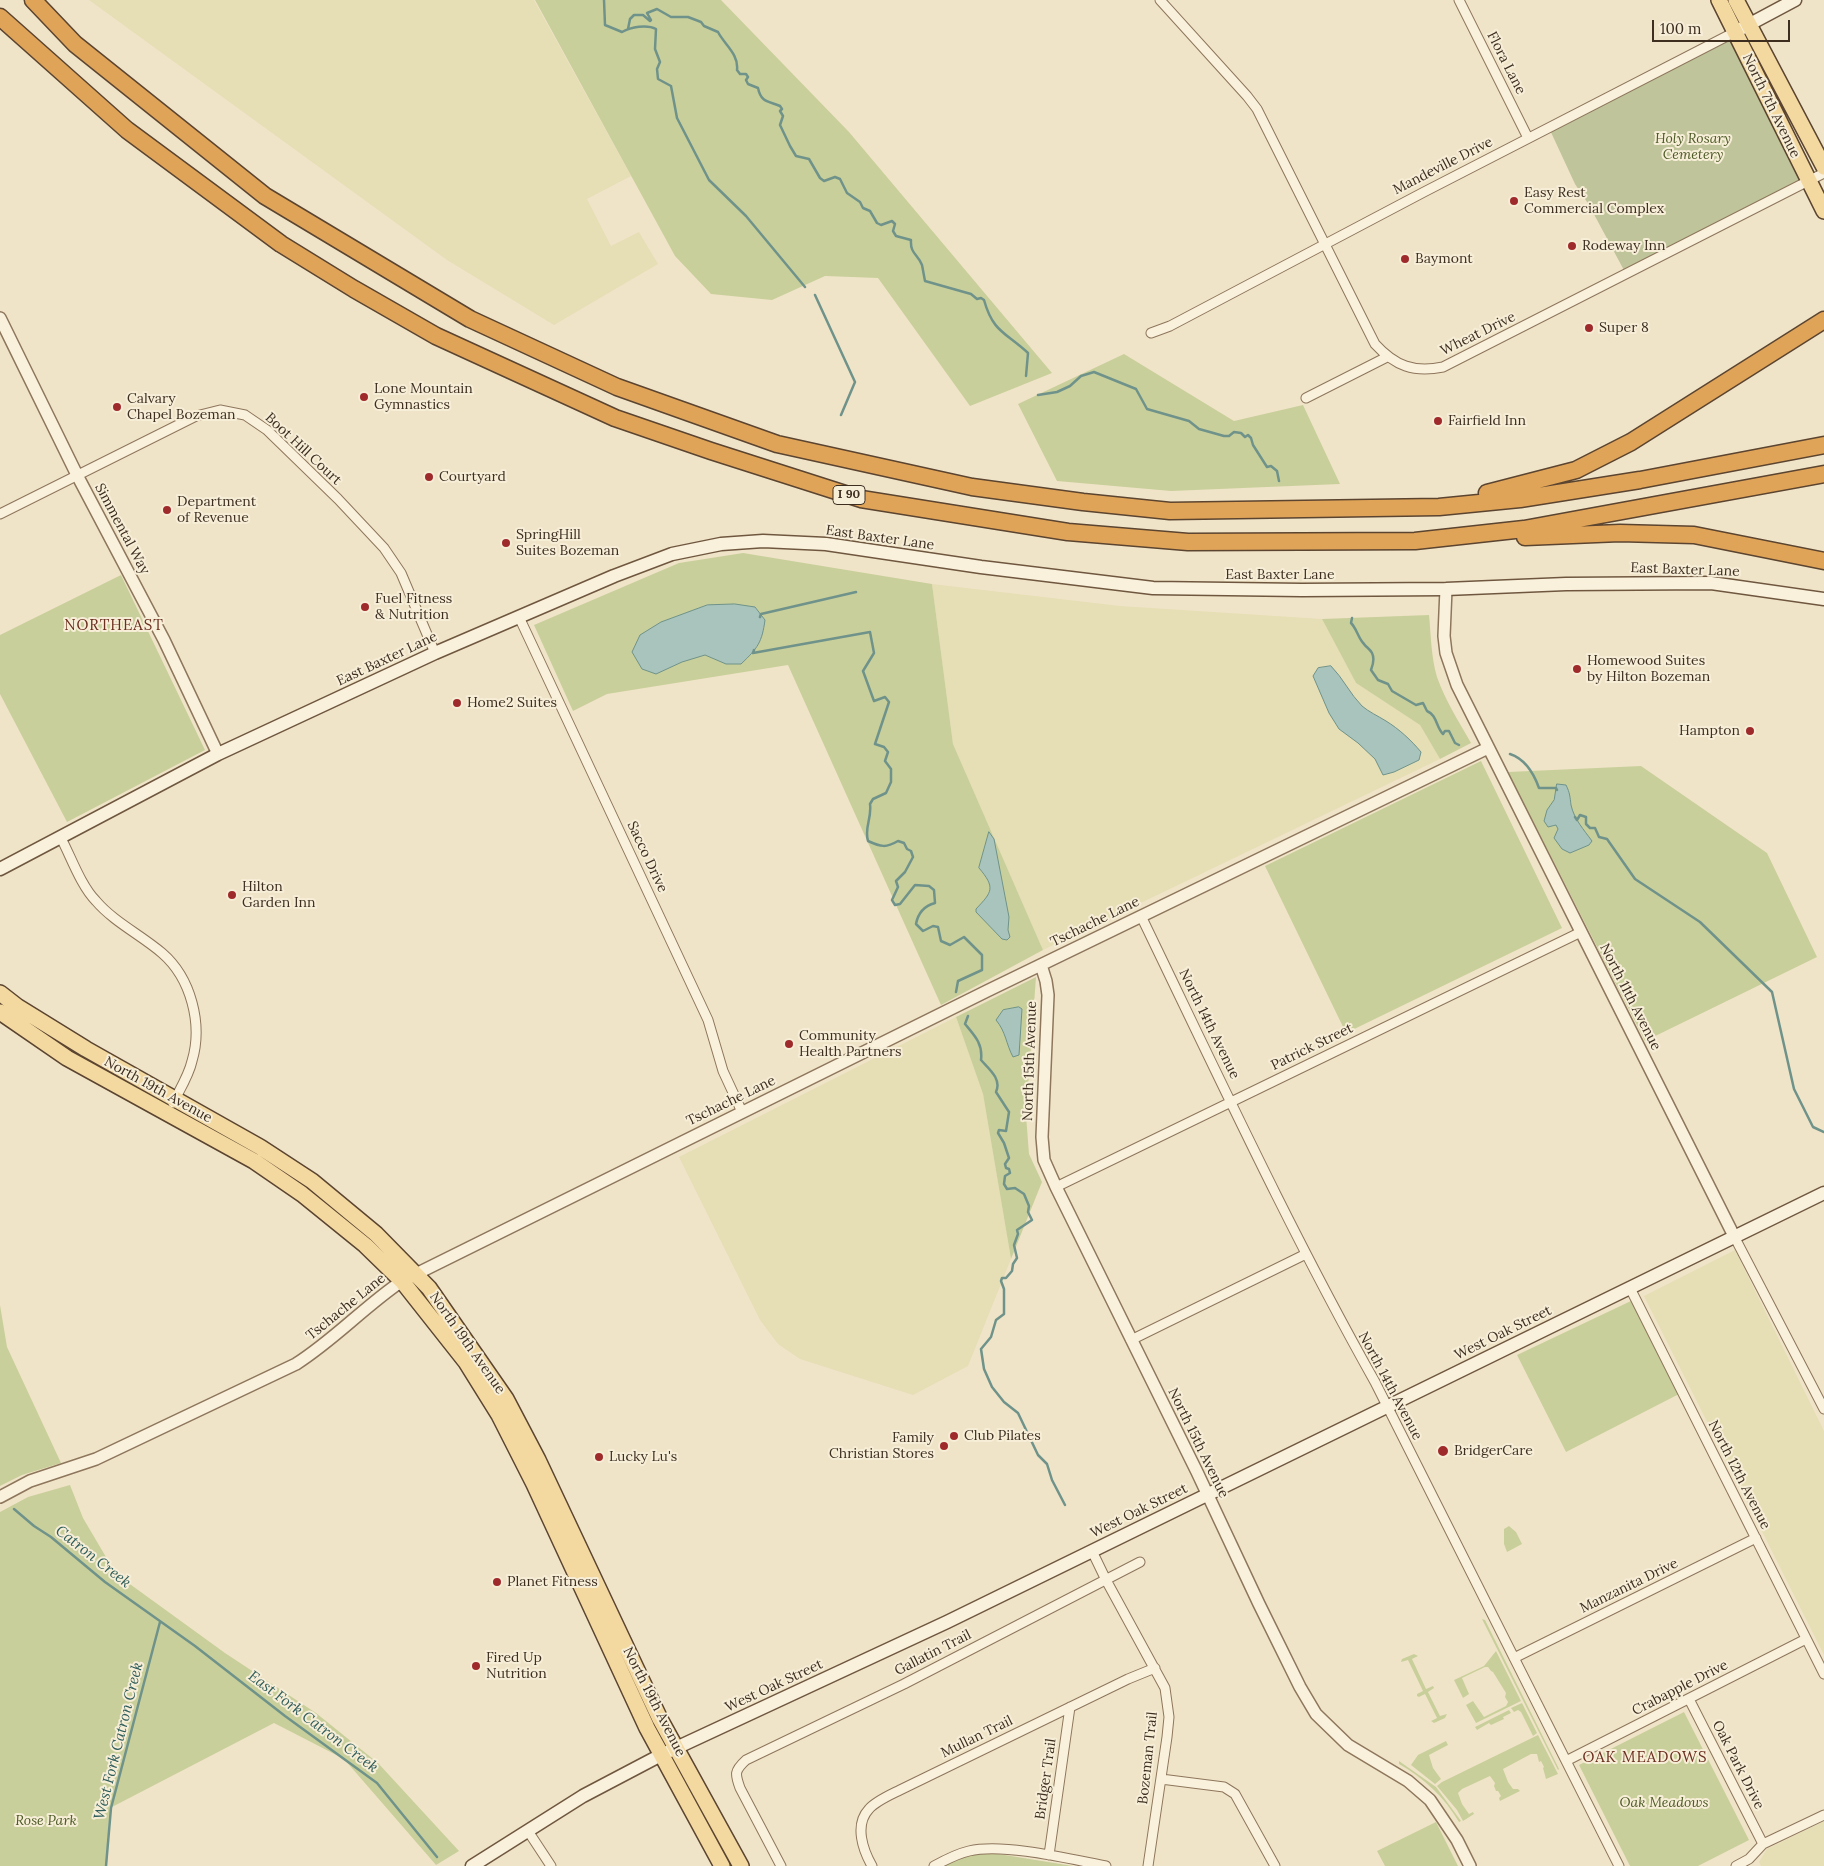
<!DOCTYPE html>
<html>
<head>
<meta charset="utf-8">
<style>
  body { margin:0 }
  #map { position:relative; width:1824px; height:1866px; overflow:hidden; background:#f0e4c8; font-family:Lora,serif }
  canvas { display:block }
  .scale { position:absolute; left:1652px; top:20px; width:138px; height:22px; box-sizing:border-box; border:2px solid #3d2e20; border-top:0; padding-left:6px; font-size:15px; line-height:18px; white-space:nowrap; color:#3d2e20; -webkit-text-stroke:4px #f7eed8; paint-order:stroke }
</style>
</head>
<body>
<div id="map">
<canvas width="1824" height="1866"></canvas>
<div class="scale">100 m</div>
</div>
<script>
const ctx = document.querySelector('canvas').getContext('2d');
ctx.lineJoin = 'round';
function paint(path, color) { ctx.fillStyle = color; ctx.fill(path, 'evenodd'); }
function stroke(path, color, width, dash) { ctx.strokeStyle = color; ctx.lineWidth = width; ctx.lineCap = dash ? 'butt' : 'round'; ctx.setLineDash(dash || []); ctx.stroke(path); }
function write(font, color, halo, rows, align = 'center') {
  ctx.font = font + ' Lora,serif'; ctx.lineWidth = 4; ctx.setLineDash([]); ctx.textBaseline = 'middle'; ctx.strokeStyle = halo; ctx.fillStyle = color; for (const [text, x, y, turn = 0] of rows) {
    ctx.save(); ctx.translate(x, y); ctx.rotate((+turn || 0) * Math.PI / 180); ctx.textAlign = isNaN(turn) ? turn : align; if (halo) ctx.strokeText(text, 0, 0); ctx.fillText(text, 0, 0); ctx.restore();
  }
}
const farmland = new Path2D(`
  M89 0H534L631 176 587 199 611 246 639 232 658 264 554 325 447 260Z
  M932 584 1120 606 1322 619 1356 683 1420 725 1440 759 1043 950 953 744Z
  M956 1017 983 1094 1011 1259 968 1366 913 1395 800 1359 778 1344 760 1320 679 1157Z
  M1735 1250 1824 1431V1655L1644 1296Z
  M1824 1821V1866H1761L1759 1862 1767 1849Z`);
const green = new Path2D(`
  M535 0H721L849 132 1052 373 970 406 878 278 825 276 772 300 711 294 675 256Z
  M1124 354 1234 421 1303 405 1340 484 1171 491 1057 481 1018 404Z
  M743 553 932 584 953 744 1043 950 941 1005 788 665 607 694 573 711 534 625 679 563Z
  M121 575 205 750 67 822 0 694V635Z
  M1429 615C1431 635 1431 657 1437 677 1445 700 1459 722 1471 743L1440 759 1420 725 1356 683 1322 619Z
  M1481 761 1562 928 1346 1033 1265 866Z
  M1641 766 1767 853 1817 957 1645 1041 1508 772Z
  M1036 977 1026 1115 1029 1154 1042 1182 1011 1259 983 1094 956 1017Z
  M1633 1300 1681 1393 1566 1452 1517 1355Z
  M0 1305 7 1347 61 1463 22 1475 0 1486Z
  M70 1485 83 1518 116 1574 225 1653 316 1713 378 1763 459 1851 436 1865 344 1759 274 1723 112 1807 109 1819 107 1866H0V1512L28 1497Z
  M1509 1526 1516 1532 1522 1544 1507 1552 1504 1544V1529Z
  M1482 1619 1485 1620 1559 1769 1558 1770Z
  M1496 1651 1521 1701 1476 1723 1466 1705 1473 1701 1484 1717 1506 1706 1508 1702 1505 1697 1506 1693 1493 1672 1491 1671 1488 1667H1485L1462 1678 1469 1694 1463 1698 1454 1680 1484 1666Z
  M1414 1654 1418 1656 1412 1659 1426 1689 1433 1686 1434 1688 1428 1692 1440 1716 1447 1714 1445 1718 1434 1723 1431 1721 1437 1718 1425 1694 1419 1697 1417 1696V1694L1423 1691 1408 1660 1401 1662 1402 1659Z
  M1522 1703 1537 1733 1533 1736 1521 1712 1518 1710 1514 1712 1511 1708Z
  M1509 1710 1511 1713 1503 1717 1504 1719 1491 1725 1489 1723 1477 1730 1475 1727Z
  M1684 1712 1749 1840 1698 1866H1630L1579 1765Z
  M1538 1735 1558 1774 1546 1779 1543 1768 1544 1767 1541 1761 1539 1762 1537 1754H1531L1503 1769 1508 1782 1513 1789H1518L1520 1791 1500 1801 1499 1798 1501 1796 1498 1791H1496L1494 1786 1495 1783 1490 1776 1462 1789 1458 1793 1462 1804 1469 1814 1473 1812 1474 1814 1463 1821 1457 1810 1437 1786 1442 1782Z
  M1446 1741 1448 1745 1429 1755 1433 1768 1441 1779 1435 1784 1411 1765 1418 1755Z
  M1399 1761 1436 1787 1461 1821 1459 1822C1444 1797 1424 1778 1399 1764Z
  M1436 1822 1458 1866H1385L1377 1851Z
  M986 1852 1073 1866H943C955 1855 971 1853 986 1852Z`);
const cemetery = new Path2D(`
  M1735 32 1809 181 1626 274 1589 205 1575 184 1549 128Z`);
const water = new Path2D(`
  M735 604 755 607 765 620C762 642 758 648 741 664H726L705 655 682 662 656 674 642 669 632 652 640 635 661 622 707 605Z
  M1331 666C1343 678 1350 694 1362 706 1369 712 1378 716 1386 721 1399 729 1411 740 1421 752L1419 760 1394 772 1383 775 1375 759 1358 743 1339 729 1329 713 1313 676 1318 668Z
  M1557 784 1566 785C1570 793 1570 797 1571 805 1574 819 1584 830 1592 841L1589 845 1570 853 1562 849 1554 838 1558 829 1556 825 1548 827 1544 821 1547 810 1554 800Z
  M989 832 994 839 1009 917 1008 930 1010 937 1007 940 1002 939 976 912V909C992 892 996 888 979 868Z
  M1019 1007 1022 1009 1019 1055 1013 1057C1006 1044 1006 1032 996 1020L1003 1010Z`);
const stream = new Path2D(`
  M604 0 605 25 622 32C631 27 647 24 656 29L655 49 660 62 657 69 658 79 671 86 677 118 709 180 746 216 805 287
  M628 29 630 19 634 15H643L650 21 651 20 647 13 657 9 671 17H688L701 22 704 26 718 32C724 44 739 54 737 70L740 74H746L748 77 746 80 748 84 758 88C761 103 769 101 780 106L782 109 780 111 783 116 780 125 790 146 796 156 809 159 820 178 824 181 835 177 840 179 847 193 860 202 863 208 870 211 877 223 881 225 892 221 895 224 893 231 896 236 911 240C910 254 918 254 922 265 923 270 924 276 925 281L971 294 977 299 981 298 984 300C993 332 1005 332 1028 353L1026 376
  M815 295 855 382 841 415
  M1038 395 1057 392 1070 386 1081 376 1094 372 1136 389 1147 409 1189 421 1199 429 1224 436H1229L1234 432 1241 433 1245 437 1248 435 1251 438 1253 445 1267 467 1271 466 1277 471 1279 481
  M760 617 761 614 856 592
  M1352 618 1351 623C1357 629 1358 638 1364 644 1366 647 1370 649 1372 653 1375 659 1373 665 1371 670L1378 680 1388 684 1392 691 1416 705 1423 703 1427 711C1437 715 1436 727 1443 734L1445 731H1449L1455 743 1459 745
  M754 650 753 653 870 632 874 653 863 671 874 701 885 697 889 702 875 744 884 747 888 752 885 761 891 769V782L886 793 873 799 870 804C872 819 864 827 868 841 881 847 886 848 898 841L904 843 907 849 911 851 913 857 905 872 896 881 898 887 892 900 895 905 900 904 915 885 929 886 934 890 935 903C924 906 918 913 916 924L923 931 933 926 938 927 941 941 950 945 964 937 982 955V970L958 981 956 992
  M1510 754C1525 759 1534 774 1539 788H1556L1557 790
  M1575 817 1577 820 1580 815 1586 817V824L1590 828H1595L1599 837 1607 839 1635 879 1700 922 1772 992 1794 1089 1813 1127 1824 1132
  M968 1016 965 1024C975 1036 983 1044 981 1060 989 1069 1002 1079 996 1092L1009 1112 1006 1131 999 1130 998 1133 1004 1143 1009 1158 1005 1164 1006 1168 1009 1169 1010 1173 1005 1176 1004 1184 1007 1189 1015 1188 1024 1194 1029 1206 1028 1212 1032 1220 1017 1230 1018 1234 1014 1245 1017 1258 1013 1264 1012 1271 1006 1278H1002L1001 1281 1004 1289V1314L996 1320 991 1337 981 1349 984 1369 992 1387 1004 1402 1018 1413 1038 1455 1047 1464 1052 1480 1065 1505
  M14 1509 34 1526 51 1537 105 1582 195 1646 285 1716 377 1783 437 1857
  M106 1866 111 1808 160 1622`);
const minor = new Path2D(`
  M1160 0 1247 96 1257 109 1375 344C1395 366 1414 373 1443 367L1824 173
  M1459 0 1528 138
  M1151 333 1170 326 1424 192 1735 32
  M1306 398 1387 357
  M0 514 196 416 220 410 245 415 267 430 338 499 384 548 401 573 435 653
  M519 617 708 1020 723 1071 742 1112
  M61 838C71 857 81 886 96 901 114 922 141 935 162 953 191 978 203 1024 192 1061 189 1075 180 1089 173 1103
  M1141 916C1217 1073 1290 1231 1375 1382L1619 1866
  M1056 1187 1581 932
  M1735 1238 1824 1409
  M1630 1288 1824 1674
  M1131 1340 1306 1254
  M1092 1551 1106 1580 1165 1688 1169 1717 1167 1737 1148 1866
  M1514 1658 1756 1538
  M1689 1699 1763 1844
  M1566 1761 1806 1639
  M1161 1779 1224 1787 1235 1794 1275 1866
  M528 1831 551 1866
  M1049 1855 1070 1707
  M781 1866 740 1788C735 1774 734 1771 746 1760L904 1684 1140 1562
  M872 1866C863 1850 854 1825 869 1809 876 1801 890 1795 900 1790L1128 1679 1155 1668
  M934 1866C945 1860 956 1854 969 1851 1004 1843 1070 1859 1106 1866
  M1736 1866 1749 1859 1763 1844 1824 1815`);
const tertiary = new Path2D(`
  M0 318 77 475 164 640 218 754
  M1446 589 1444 636 1446 653 1457 685 1735 1238
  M1041 965 1046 981 1048 995 1042 1137 1044 1160 1056 1187 1197 1472 1259 1604 1300 1687 1316 1714 1348 1745 1408 1781 1430 1800 1457 1840 1470 1866
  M0 1497 30 1481 96 1459 296 1364C334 1340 365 1306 402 1281L987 991 1488 748`);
const secondary = new Path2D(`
  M1735 32 1795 0
  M0 869 218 754 435 653 614 576 672 554 721 544 763 541 826 544 981 567 1153 588 1302 590 1446 589 1566 584 1711 583 1824 599
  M472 1866 583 1796 661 1755 947 1622 1824 1193`);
const primary = new Path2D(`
  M1719 0 1824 211
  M1736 0 1824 167
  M0 993 18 1007 86 1049 260 1147 312 1181 376 1234 429 1288 506 1399 538 1460 660 1719 741 1866
  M0 1012 67 1058 254 1161 302 1194 365 1245 402 1281 466 1362 499 1415 534 1484 647 1728 722 1866`);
const motorway = new Path2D(`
  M33 0 75 44 265 196 470 319 617 387 777 444 972 487 1083 502 1170 511 1439 507 1520 499 1640 480 1824 445
  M0 17 127 130 281 244 354 289 436 336 615 418 711 451 861 499 1068 532 1188 542 1415 541 1524 529 1824 474
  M1487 493 1576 470 1631 442 1824 320
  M1525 537 1620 533 1694 535 1824 561`);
const markers = [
  [1514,201,5,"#9e2a2b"],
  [1572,246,5,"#9e2a2b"],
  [1405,259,5,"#9e2a2b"],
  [1589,328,5,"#9e2a2b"],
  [364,397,5,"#9e2a2b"],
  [117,407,5,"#9e2a2b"],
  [1438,421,5,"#9e2a2b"],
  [429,477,5,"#9e2a2b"],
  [167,510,5,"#9e2a2b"],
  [506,543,5,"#9e2a2b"],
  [365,607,5,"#9e2a2b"],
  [1577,669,5,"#9e2a2b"],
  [457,703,5,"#9e2a2b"],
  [1750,731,5,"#9e2a2b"],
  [232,895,5,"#9e2a2b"],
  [789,1044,5,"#9e2a2b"],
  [954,1436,5,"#9e2a2b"],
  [944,1446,5,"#9e2a2b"],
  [1443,1451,6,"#9e2a2b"],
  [599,1457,5,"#9e2a2b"],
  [497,1582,5,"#9e2a2b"],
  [476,1666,5,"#9e2a2b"]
];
const shields = [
  [849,495,32]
];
const shieldNames = [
  ["I 90",849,495]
];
const streetNames = [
  ["Flora Lane",1506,63,63],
  ["North 7th Avenue",1771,106,64],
  ["Mandeville Drive",1443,166,-27],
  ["Wheat Drive",1478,334,-26],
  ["Boot Hill Court",303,449,43],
  ["Simmental Way",122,529,62],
  ["East Baxter Lane",880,538,8],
  ["East Baxter Lane",1685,570,2],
  ["East Baxter Lane",1280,575],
  ["East Baxter Lane",387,659,-25],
  ["Sacco Drive",647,857,65],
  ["Tschache Lane",1095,922,-26],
  ["North 11th Avenue",1630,997,63],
  ["North 14th Avenue",1209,1024,64],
  ["Patrick Street",1312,1047,-26],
  ["North 15th Avenue",1030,1061,-88],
  ["North 19th Avenue",158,1090,29],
  ["Tschache Lane",731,1101,-26],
  ["Tschache Lane",346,1307,-39],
  ["West Oak Street",1503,1333,-26],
  ["North 19th Avenue",467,1343,55],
  ["North 14th Avenue",1390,1386,62],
  ["North 15th Avenue",1198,1443,64],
  ["North 12th Avenue",1739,1475,63],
  ["West Oak Street",1139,1511,-26],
  ["Manzanita Drive",1629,1586,-26],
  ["Gallatin Trail",933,1653,-27],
  ["West Oak Street",774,1686,-25],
  ["Crabapple Drive",1680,1688,-27],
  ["North 19th Avenue",654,1702,63],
  ["Mullan Trail",977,1737,-26],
  ["Bozeman Trail",1148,1758,-84],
  ["Oak Park Drive",1738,1765,63],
  ["Bridger Trail",1046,1779,-82]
];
const parkNames = [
  ["Holy Rosary",1693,139],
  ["Cemetery",1693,155],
  ["Oak Meadows",1664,1803],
  ["Rose Park",46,1821]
];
const poiNames = [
  ["Easy Rest",1524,193],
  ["Commercial Complex",1524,209],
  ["Rodeway Inn",1582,246],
  ["Baymont",1415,259],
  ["Super 8",1599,328],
  ["Lone Mountain",374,389],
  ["Gymnastics",374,405],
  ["Calvary",127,399],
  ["Chapel Bozeman",127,415],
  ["Fairfield Inn",1448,421],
  ["Courtyard",439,477],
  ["Department",177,502],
  ["of Revenue",177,518],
  ["SpringHill",516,535],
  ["Suites Bozeman",516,551],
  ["Fuel Fitness",375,599],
  ["& Nutrition",375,615],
  ["Homewood Suites",1587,661],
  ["by Hilton Bozeman",1587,677],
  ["Home2 Suites",467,703],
  ["Hampton",1740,731,"right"],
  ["Hilton",242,887],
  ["Garden Inn",242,903],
  ["Community",799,1036],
  ["Health Partners",799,1052],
  ["Club Pilates",964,1436],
  ["Family",934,1438,"right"],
  ["Christian Stores",934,1454,"right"],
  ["BridgerCare",1454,1451],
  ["Lucky Lu's",609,1457],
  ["Planet Fitness",507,1582],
  ["Fired Up",486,1658],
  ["Nutrition",486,1674]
];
const neighbourhoodNames = [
  ["NORTHEAST",114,626],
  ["OAK MEADOWS",1645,1758]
];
const waterNames = [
  ["Catron Creek",93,1557,38],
  ["East Fork Catron Creek",313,1722,37],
  ["West Fork Catron Creek",119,1741,-76]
];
paint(farmland, '#e6deb5');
paint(green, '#c9cf9b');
paint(cemetery, '#bfc49a');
paint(water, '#a9c4bc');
stroke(water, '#6f938a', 1);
stroke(stream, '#6f938a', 2.5);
stroke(minor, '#8d765c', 11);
stroke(tertiary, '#8d765c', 14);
stroke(secondary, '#6f573f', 15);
stroke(primary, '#5b4430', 18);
stroke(motorway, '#5b4430', 19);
stroke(minor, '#faf1dc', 9);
stroke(tertiary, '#faf1dc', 11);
stroke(secondary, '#faf1dc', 12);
stroke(primary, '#f3d9a0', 15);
stroke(motorway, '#e0a458', 16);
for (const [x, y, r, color] of markers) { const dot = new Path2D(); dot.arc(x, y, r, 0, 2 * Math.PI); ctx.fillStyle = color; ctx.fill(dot); stroke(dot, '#f7eed8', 2); }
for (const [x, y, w] of shields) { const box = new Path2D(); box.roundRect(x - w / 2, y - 9.5, w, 19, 4); ctx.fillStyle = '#f7eed8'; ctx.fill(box); stroke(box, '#3d2e20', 1); }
write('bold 12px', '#3d2e20', null, shieldNames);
write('14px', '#3d2e20', '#f7eed8', streetNames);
write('italic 14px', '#4d5a26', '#f7eed8', parkNames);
write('14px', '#3d2e20', '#f7eed8', poiNames, 'left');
ctx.letterSpacing = '1px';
write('15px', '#6b2e1e', '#f7eed8', neighbourhoodNames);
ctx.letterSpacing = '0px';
write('italic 15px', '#2f5d5a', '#f7eed8', waterNames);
</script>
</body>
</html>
